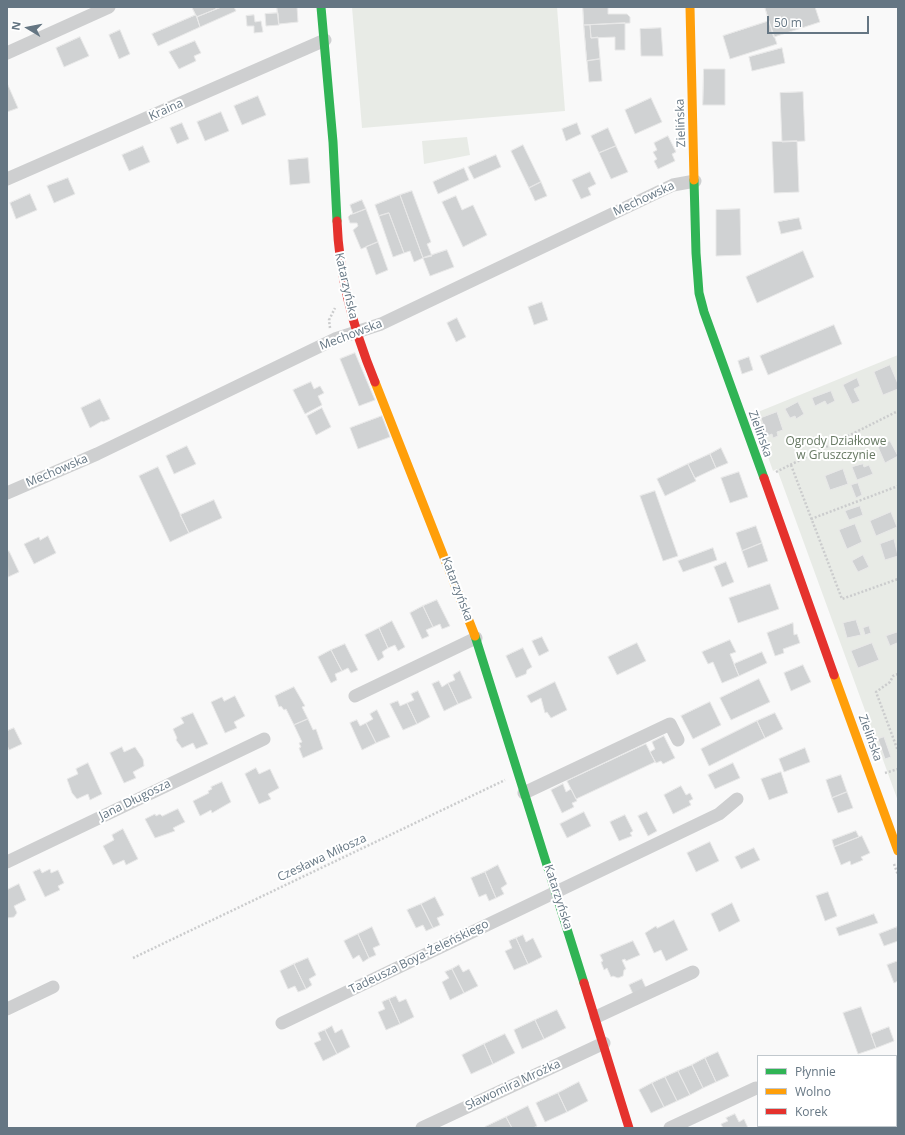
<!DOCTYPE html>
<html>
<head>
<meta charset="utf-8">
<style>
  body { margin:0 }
  #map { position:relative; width:905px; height:1135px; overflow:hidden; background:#f9f9f9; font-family:"Open Sans",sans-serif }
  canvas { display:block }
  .frame { position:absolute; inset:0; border:8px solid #657683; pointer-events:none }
  .legend { position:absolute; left:757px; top:1055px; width:140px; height:72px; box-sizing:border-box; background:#fff; border:1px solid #c1c8cd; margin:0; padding:5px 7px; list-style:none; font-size:12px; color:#657683 }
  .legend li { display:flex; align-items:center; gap:8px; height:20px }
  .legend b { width:20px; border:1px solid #c1c8cd }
  .north { position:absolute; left:8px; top:8px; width:40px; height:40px; -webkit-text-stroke:3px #fff; paint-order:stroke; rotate:280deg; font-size:11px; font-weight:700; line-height:16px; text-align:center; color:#657683 }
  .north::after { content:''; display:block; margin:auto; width:14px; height:18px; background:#657683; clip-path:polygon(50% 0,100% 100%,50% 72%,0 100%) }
  .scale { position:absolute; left:767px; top:16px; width:102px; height:18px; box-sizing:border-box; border:2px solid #657683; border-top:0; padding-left:5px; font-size:12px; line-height:14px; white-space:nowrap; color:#657683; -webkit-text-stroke:3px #fff; paint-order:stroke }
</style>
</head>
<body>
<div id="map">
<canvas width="905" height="1135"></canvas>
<div class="frame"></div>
<ul class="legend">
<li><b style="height:5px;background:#30b455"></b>Płynnie</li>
<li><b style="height:5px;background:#ff9f0a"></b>Wolno</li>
<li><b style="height:5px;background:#e5322d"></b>Korek</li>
</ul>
<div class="north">N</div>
<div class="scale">50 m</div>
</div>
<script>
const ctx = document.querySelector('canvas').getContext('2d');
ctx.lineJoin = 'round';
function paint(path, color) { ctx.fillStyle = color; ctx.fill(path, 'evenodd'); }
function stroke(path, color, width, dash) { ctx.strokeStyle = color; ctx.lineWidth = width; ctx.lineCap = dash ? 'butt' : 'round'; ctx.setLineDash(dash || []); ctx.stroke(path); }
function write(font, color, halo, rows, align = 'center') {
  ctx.font = font + ' "Open Sans",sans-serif'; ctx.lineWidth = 4; ctx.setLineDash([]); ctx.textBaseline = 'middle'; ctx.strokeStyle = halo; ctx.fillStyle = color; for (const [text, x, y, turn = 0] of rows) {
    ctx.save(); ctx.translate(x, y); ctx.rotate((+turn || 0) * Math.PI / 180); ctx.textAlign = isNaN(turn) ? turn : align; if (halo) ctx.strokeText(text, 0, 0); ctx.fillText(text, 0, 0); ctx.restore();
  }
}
const green = new Path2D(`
  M352 7H557L565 111 362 128Z
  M467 137 470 155 424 164 422 141Z
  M898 355V801L777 469 773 471 753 414Z`);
const building = new Path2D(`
  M192 7H215L216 9 197 17Z
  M222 7H234L236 11 200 27 197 17Z
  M277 7H297L298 22 279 24Z
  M583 7H608V14H627L630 17V23L584 25Z
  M765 7H815L820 22 774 37Z
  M278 13 279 25 266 26 265 14Z
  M196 15 200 27 158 46 152 34Z
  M254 15 255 22 261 21 263 32 254 33V26H247L246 16Z
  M769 21 777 44 730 59 723 36Z
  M625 23V50H615V37L591 38 590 25Z
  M584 25H590L591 38 598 37 600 59 587 61Z
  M661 28 663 56H641L640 29Z
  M120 30 130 54 119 59 109 35Z
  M80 37 89 56 64 67 56 48Z
  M195 41 201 53 194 56 196 61 179 69 169 52Z
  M782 48 785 63 752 71 749 57Z
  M600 59 602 81 589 82 587 61Z
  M704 69H725V105H703Z
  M7 83 18 108 7 112Z
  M803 92 805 141 782 142 780 93Z
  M258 96 266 115 242 125 234 106Z
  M651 98 662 122 635 134 625 110Z
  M221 112 229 131 205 141 197 122Z
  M182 123 189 139 177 144 170 128Z
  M577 123 581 134 566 141 562 129Z
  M608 128 616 146 599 153 591 136Z
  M668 136 676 152 672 154 675 161 658 169 654 161 657 159 653 152 657 150 654 143Z
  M797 141 799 192 774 193 772 142Z
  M523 145 541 182 529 188 511 151Z
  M143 146 150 162 129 171 122 155Z
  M616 146 628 172 611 179 599 153Z
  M496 155 501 167 474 179 468 167Z
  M308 158 310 183 290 185 288 160Z
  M464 168 469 180 438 194 433 182Z
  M590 172 596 184 588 188 591 195 581 199 572 180Z
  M68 178 75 194 54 203 47 186Z
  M541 182 547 196 535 201 529 188Z
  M412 191 431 242 427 244 432 256 423 258 400 195Z
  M30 194 37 210 16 219 10 203Z
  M400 195 423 258 414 262 410 251 404 253 389 213 379 216 375 205Z
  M456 196 462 210 473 205 487 235 463 247 442 202Z
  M362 200 366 209 353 214 350 205Z
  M366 209 378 242 361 249 353 230 358 226 357 223H350L348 217 350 215Z
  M740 209 741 255 716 256V210Z
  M389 213 404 253 393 257 379 216Z
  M799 218 802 229 781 234 778 222Z
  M378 242 388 270 376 275 366 247Z
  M447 250 454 267 430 276 423 258Z
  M803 251 814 277 757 303 746 277Z
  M542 302 548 320 534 325 528 307Z
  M457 318 466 337 456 342 447 323Z
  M834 325 842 344 768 375 760 356Z
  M355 353 375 400 359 406 340 359Z
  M749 357 753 370 742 374 738 361Z
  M890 365 898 384V389L883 395 874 372Z
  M857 378 860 386 854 389 860 401 852 404 843 385Z
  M311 382 314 389 320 386 324 393 318 396 322 405 305 414 293 390Z
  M831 391 835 401 827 405 825 401 815 406 812 398Z
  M100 399 110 419 103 422 102 421 90 428 81 408Z
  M798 402 804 414 796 419 795 416 790 418 785 409Z
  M322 408 331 427 316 435 307 416Z
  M777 412 783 430 777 432 778 436 773 438 772 434 767 436 761 418Z
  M382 416 390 437 358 449 350 428Z
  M890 441 898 456 885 463 878 447Z
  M187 446 196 464 174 474 166 456Z
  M721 448 728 463 716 468 710 454Z
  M710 454 716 468 695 478 688 464Z
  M688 464 696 481 665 496 657 479Z
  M863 464 864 467 869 465 873 474 857 480 852 467Z
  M158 467 189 533 170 542 139 476Z
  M843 469 848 484 830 490 825 476Z
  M739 472 748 497 730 503 721 478Z
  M858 483 862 495 856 498 851 485Z
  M655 491 678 556 663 561 640 496Z
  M214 500 222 518 189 533 180 515Z
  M860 506 863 515 849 520 845 511Z
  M891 512 897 527 876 536 870 521Z
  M855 524 862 542 847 549 839 530Z
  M756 526 762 543 742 551 736 533Z
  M48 536 56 553 34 564 24 544 39 537 40 540Z
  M894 539 898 556 885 560 880 544Z
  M762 543 768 561 748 568 742 551Z
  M713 548 717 560 683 572 678 561Z
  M9 551 19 572 8 577 7 552Z
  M863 555 869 567 858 572 852 561Z
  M726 562 734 582 722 587 714 567Z
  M770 584 779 609 738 623 729 598Z
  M437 600 450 626 442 629 440 624 433 627 423 606Z
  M423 606 433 627 426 630 429 636 422 639 410 613Z
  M856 620 861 635 847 638 843 623Z
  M392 621 405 647 398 651 395 645 388 648 379 628Z
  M793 623 794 635 797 634 800 643 783 649 784 653 775 656 767 633Z
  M869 626 871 633 865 635 863 628Z
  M379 628 388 648 382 652 384 657 378 661 365 635Z
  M898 632V645L897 643 890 646 886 636Z
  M542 637 549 651 539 656 532 641Z
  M730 640 736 652 730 654 739 676 722 683 713 662 708 664 702 652Z
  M637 643 646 661 617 675 608 657Z
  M872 643 879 660 858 668 851 651Z
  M345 644 358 670 351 673 348 668 342 671 331 650Z
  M523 648 532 667 527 670 526 674 516 678 506 656Z
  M331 650 342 671 335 674 337 680 331 683 318 657Z
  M762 652 767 663 739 676 734 664Z
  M803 665 811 682 791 691 784 673Z
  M460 671 472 698 458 704 448 683 455 680 453 675Z
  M759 679 770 702 731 720 720 698Z
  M439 681 442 687 448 683 458 704 444 711 432 684Z
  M555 682 567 710 551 718 547 712 545 713 541 698 531 703 527 696Z
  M294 687 305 706 302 707 308 719 294 725 286 709 284 710 281 706 279 707 275 696Z
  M418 691 430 717 417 724 407 703 414 700 411 694Z
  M235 696 245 716 234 722 237 728 225 733 211 702 222 697 224 701Z
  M398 701 400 706 407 703 417 724 403 730 390 704Z
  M710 702 721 725 693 739 681 716Z
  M377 710 390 737 376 743 366 723 373 719 370 714Z
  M193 713 208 744 196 749 193 743 182 748 176 740 177 738 173 729 184 723 181 718Z
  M775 713 783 729 765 738 757 721Z
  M308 719 313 730 316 729 323 749 303 758 299 748 301 747 299 743 302 742 294 725Z
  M357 720 360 726 366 723 376 743 362 750 350 723Z
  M757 721 765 738 709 766 701 749Z
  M14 728 22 744 9 750 7 745V731Z
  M664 736 675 758 663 764 661 761 656 763 650 752 655 749 652 742Z
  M884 737 891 757 885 759 878 739Z
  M646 744 655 762 576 799 567 781Z
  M122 747 124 752 135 747 143 759 144 766 133 772 136 778 124 783 110 753Z
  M805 748 810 762 784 772 779 759Z
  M88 763 102 794 90 800 88 794 77 799 72 793 67 779 78 774 76 769Z
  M733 763 740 778 715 789 708 775Z
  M256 768 259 774 270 769 279 788 268 794 271 799 259 804 245 774Z
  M781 772 788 793 769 800 761 779Z
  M841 775 847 792 832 798 826 780Z
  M222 782 231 802 212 813 211 810 200 816 193 801 209 793 208 791 212 789 211 787Z
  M563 784 566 792 571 789 577 801 572 803 574 807 562 813 551 790Z
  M681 786 686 795 690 793 693 799 689 801 691 805 673 814 664 795Z
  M847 792 853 808 838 813 832 798Z
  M178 809 185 822 173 828 175 831 155 838 145 819 155 814 156 816 160 814 162 816Z
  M584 812 591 826 567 838 560 824Z
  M647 812 657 831 648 836 638 816Z
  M625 815 633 831 630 833 632 836 619 841 610 822Z
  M123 829 138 859 126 865 124 860 113 865 103 846 114 840 112 835Z
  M856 831 859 837 834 847 832 840Z
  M862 836 870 853 861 857 863 860 851 865 850 861 841 865 834 847Z
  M710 842 719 861 696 872 687 853Z
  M754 848 760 860 741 869 735 857Z
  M498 865 507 884 501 888 504 894 496 898 485 872Z
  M40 869 42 873 50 869 51 873 58 870 64 883 58 886 60 890 45 897 33 872Z
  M485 872 496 898 489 901 486 894 479 897 471 878Z
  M19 884 26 900 14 906 17 913 14 917 7 918V890Z
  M828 892 837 916 825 921 816 896Z
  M435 897 444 915 437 918 440 925 433 928 421 904Z
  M732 903 740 921 719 932 711 914Z
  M421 904 433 928 426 931 423 925 416 928 407 910Z
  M874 914 878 923 839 936 836 928Z
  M674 920 688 950 666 961 661 950 654 953 645 933 656 926 657 928Z
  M372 927 380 945 373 948 376 955 369 958 358 934Z
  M897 927 898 941 884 946 879 934Z
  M358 934 369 958 363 962 359 955 353 959 344 941Z
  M523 935 526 942 533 938 542 957 528 964 516 938Z
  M516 938 528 964 514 970 505 951 512 948 509 941Z
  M633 941 640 955 626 961 625 959 622 960 626 969 624 970 623 976 618 978 613 976 611 977 607 968 604 970 601 962 603 961 600 955Z
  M308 958 316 975 309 979 312 985 306 989 294 964Z
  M898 961V981L894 983 887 965Z
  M294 964 306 989 298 992 295 986 288 989 280 971Z
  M459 965 463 972 469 969 478 986 464 993 452 969Z
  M452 969 464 993 450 1000 442 982 449 978 445 972Z
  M642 979 646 988 633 994 629 985Z
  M396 996 399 1002 406 999 414 1017 400 1024 389 999Z
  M389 999 400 1024 386 1030 378 1012 385 1009 382 1002Z
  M861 1007 876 1048 858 1054 843 1013Z
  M557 1010 566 1028 544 1039 535 1020Z
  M535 1020 544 1039 522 1049 514 1030Z
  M332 1026 335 1033 342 1029 350 1047 337 1054 325 1030Z
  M889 1027 894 1041 876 1048 871 1034Z
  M325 1030 337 1054 323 1061 314 1043 321 1040 318 1033Z
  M505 1034 515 1053 493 1064 484 1044Z
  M484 1044 493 1064 471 1074 462 1055Z
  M718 1052 729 1076 716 1082 705 1058Z
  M705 1058 716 1082 703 1088 692 1065Z
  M692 1065 703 1088 690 1095 678 1071Z
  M678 1071 690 1095 677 1101 665 1077Z
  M665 1077 677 1101 664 1107 652 1083Z
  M579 1082 588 1101 567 1112 558 1093Z
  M652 1083 664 1107 651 1113 639 1090Z
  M558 1093 567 1112 545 1122 536 1103Z
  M528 1106 537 1126 533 1128H512L506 1117Z
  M735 1114 739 1122 744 1119 748 1128H723L721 1124 728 1121 726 1118Z
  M506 1117 512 1128H485V1127Z`);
const path = new Path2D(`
  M330 328 329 320 335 308
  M791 465 842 599 898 579
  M776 472 898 411
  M811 519 898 486
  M898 674 893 676 890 682 876 692 898 751
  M885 773 898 769
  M894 864 898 875
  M133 958 505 780`);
const street = new Path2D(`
  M7 53 109 7
  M7 179 325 40
  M7 493 97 454 335 339 381 324 673 185 695 181
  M355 696 476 638
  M524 793 670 724 678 740
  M7 862 264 739
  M7 1009 53 987
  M596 1017 693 972
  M282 1023 719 814 737 799
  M422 1128 604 1043
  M670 1128 756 1088`);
const fast = new Path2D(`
  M321 7 333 142 337 221
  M694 180 696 253 699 293 704 312 764 478
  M475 636 584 983`);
const slow = new Path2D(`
  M690 7 694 180
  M375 382 475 636
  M834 675 898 851`);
const jam = new Path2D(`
  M337 221C339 276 354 331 375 382
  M764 478 834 675
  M584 983 629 1128`);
const streetNames = [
  ["Kraina",166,110,-24],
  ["Zielińska",681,123,-92],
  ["Mechowska",644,199,-25],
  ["Katarzyńska",346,286,77],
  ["Mechowska",351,335,-21],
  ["Zielińska",760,434,70],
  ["Mechowska",57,471,-23],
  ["Katarzyńska",457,589,69],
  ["Zielińska",870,738,70],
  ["Jana Długosza",135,800,-26],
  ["Czesława Miłosza",322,858,-25],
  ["Katarzyńska",558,897,72],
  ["Tadeusza Boya-Żeleńskiego",419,957,-26],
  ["Sławomira Mrożka",513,1085,-25]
];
const parkNames = [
  ["Ogrody Działkowe",836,442],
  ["w Gruszczynie",836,456]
];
paint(green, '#e8ebe6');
paint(building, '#d0d2d3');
stroke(building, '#e8e8e8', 1);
stroke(path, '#cbcccd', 2.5, [2, 2]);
stroke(street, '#cecfd0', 13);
stroke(fast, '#30b455', 9);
stroke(slow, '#ff9f0a', 9);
stroke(jam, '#e5322d', 9);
write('12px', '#657683', '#fff', streetNames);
write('12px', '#687a64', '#fff', parkNames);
</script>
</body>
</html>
